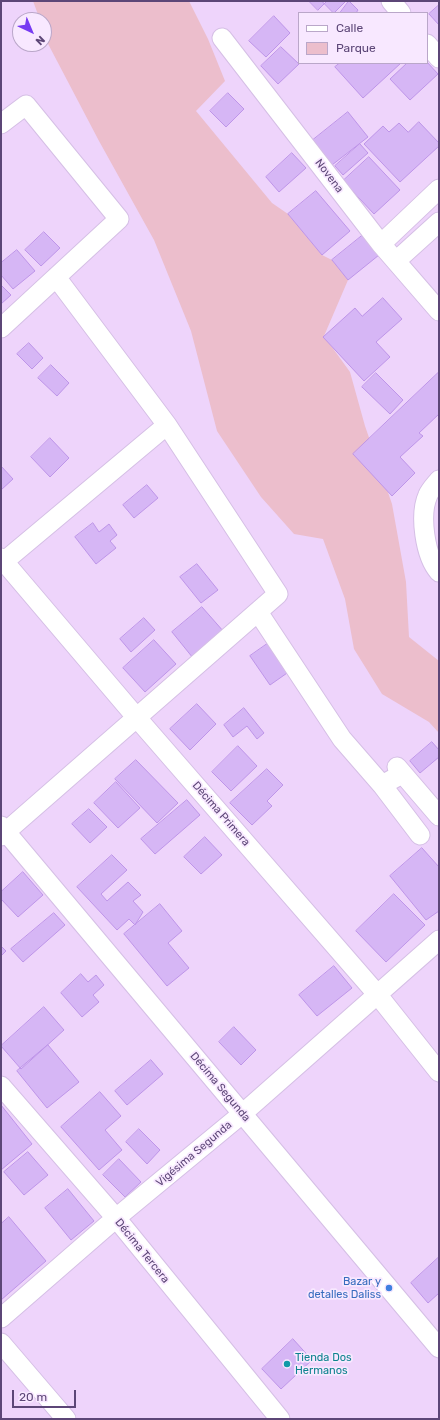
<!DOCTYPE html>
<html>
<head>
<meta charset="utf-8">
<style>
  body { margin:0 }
  #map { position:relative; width:440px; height:1420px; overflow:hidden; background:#f5e0fe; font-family:Rubik,sans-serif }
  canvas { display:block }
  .frame { position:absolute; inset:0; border:2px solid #5c4677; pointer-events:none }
  .legend { position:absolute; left:298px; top:12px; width:130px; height:52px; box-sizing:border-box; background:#f8e8ff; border:1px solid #baa7c9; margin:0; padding:5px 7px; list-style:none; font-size:12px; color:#5c4677 }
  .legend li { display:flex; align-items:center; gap:8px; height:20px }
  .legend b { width:20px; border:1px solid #baa7c9 }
  .north { position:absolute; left:12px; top:12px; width:40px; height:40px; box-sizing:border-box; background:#f8e8ff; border:1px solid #baa7c9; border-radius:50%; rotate:136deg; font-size:11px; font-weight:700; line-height:16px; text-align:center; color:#5c4677 }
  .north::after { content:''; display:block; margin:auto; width:14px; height:18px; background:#773bf2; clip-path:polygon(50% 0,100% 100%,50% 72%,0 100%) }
  .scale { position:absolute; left:12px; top:1390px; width:64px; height:18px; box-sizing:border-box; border:2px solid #5c4677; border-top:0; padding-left:5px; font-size:12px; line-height:14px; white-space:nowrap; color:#5c4677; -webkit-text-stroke:3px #f8e8ff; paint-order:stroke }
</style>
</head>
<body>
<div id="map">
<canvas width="440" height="1420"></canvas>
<div class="frame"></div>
<ul class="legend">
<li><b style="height:5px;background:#fff"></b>Calle</li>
<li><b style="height:11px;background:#ecbecc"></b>Parque</li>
</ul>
<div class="north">N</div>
<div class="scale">20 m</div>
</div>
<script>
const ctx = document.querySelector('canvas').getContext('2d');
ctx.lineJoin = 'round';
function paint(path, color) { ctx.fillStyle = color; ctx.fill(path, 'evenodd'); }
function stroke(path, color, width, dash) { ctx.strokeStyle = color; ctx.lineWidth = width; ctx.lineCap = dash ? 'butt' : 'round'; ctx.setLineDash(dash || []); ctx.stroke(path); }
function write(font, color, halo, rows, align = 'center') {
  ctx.font = font + ' Rubik,sans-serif'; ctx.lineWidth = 3.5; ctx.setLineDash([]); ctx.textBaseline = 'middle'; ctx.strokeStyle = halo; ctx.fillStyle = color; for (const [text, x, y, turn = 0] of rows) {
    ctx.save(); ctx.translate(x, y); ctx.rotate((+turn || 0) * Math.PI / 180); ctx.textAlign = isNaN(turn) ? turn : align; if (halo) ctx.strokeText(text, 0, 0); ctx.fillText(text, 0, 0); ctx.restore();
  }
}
const residential = new Path2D(`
  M1 1H439V1419H1ZM299 13H427V63H299ZM20 20H44V44H20Z`);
const green = new Path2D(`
  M33 1H189L208 39 225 81 196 111 272 203 288 214 322 255 332 260 348 280 324 336 350 372 365 426 392 504 406 582 409 637 439 661V733L429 722 382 694 354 649 345 599 323 539 294 534 261 497 217 431 191 331 154 240 99 141 46 40 44 33V20H40Z`);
const building = new Path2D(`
  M309 1H327L318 10Z
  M322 1H346L334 13Z
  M349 1 358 10 356 13H340Z
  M439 5V25L429 14Z
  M274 16 290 33 266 57 249 41Z
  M281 47 299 64 278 84 261 66Z
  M427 62 438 74 410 100 390 79 407 63Z
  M340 63H401L363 98 335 67Z
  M228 93 244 109 226 127 210 111Z
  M348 112 368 137 332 165 313 140Z
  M419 122 439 143V146L400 182 364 144 383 126 389 132 399 123 408 132Z
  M360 144 368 153 343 175 335 166Z
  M292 153 306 168 279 192 266 177Z
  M369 157 400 190 374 214 343 181Z
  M316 191 350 231 322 255 288 214Z
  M44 232 60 248 41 266 25 250Z
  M363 235 379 255 348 280 332 260Z
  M17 250 35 271 13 289 1 275V263Z
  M1 285 11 295 1 304Z
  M383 298 402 319 376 342 390 357 364 381 323 337 355 308 362 316Z
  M29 343 43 358 32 369 17 354Z
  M51 365 69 383 57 396 38 378Z
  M439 372V414L419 433 423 436 400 457 415 473 392 496 353 454Z
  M376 373 403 400 390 414 362 387Z
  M50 438 69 458 50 477 31 457Z
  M1 466 13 479 1 490Z
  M147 485 158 498 134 518 123 505Z
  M93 523 99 532 109 524 117 535 110 541 116 548 96 564 75 537Z
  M197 564 218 590 201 603 180 577Z
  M202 607 224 632 193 658 172 632Z
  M144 618 155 630 131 652 120 639Z
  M154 640 176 664 145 692 123 668Z
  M270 642 290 671 270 685 250 656Z
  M197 704 216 724 190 750 170 729Z
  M244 708 264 733 257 739 247 726 233 737 224 725Z
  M432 742 439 750V757L420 773 410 761Z
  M238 746 257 766 231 791 212 772Z
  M136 760 178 803 157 823 115 779Z
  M267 769 283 785 267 801 272 806 252 825 230 803Z
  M116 782 140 808 118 828 94 803Z
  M187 800 200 815 155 854 141 839Z
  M89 809 107 827 90 843 72 824Z
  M205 837 222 855 201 874 184 857Z
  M422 848 439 867V911L426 920 390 876Z
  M112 855 127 870 101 894 107 901 128 882 141 895 133 901 143 912 135 925 129 919 117 930 77 887Z
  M23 872 43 895 18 917 1 899V892Z
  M394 894 425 925 386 962 356 931Z
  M160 904 182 931 168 943 189 968 167 986 124 934Z
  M54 913 65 925 23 962 11 949Z
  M1 946 6 951 1 956Z
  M334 966 352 988 317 1016 299 995Z
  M81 974 88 982 96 975 104 985 93 995 99 1002 82 1017 61 993Z
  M44 1007 64 1030 21 1069 1 1046Z
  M234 1027 256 1050 241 1065 219 1042Z
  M48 1045 79 1082 47 1108 17 1071Z
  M151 1060 163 1074 127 1105 115 1091Z
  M100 1092 121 1116 105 1130 122 1150 99 1170 61 1127Z
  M1 1105 32 1144 1 1170Z
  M139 1129 160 1150 147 1164 126 1142Z
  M28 1152 48 1175 24 1195 4 1172Z
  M119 1159 141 1182 125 1197 103 1175Z
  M68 1189 94 1221 71 1240 45 1208Z
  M9 1217 46 1261 1 1300V1224Z
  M439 1257V1293L428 1303 411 1283Z
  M293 1339 312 1360 281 1389 262 1369Z`);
const minor = new Path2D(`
  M391 1 401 13
  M222 38 381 244 439 311
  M427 44 439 58
  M1 124 26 105 119 219 1 328
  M381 244 439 189
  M396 261 439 222
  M439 480C435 485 430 490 428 495 419 515 425 556 439 572
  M1 558 137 718 377 994 439 1072
  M1 564 167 425
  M258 612 342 739 382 785 402 774
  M397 767 439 816
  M382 785 420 835
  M1 826 439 1348
  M1 836 278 594 167 425 56 277
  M1 1086 116 1218 280 1419
  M1 1318 116 1218 242 1114 439 940
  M1 1343 66 1419`);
const markers = [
  [389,1288,4,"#3f7fe0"],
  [287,1364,4,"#0f9aa8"]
];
const streetNames = [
  ["Novena",329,176,53],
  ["Décima Primera",221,814,49],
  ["Décima Segunda",220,1087,50],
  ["Vigésima Segunda",194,1154,-40],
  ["Décima Tercera",142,1251,51]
];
const shopNames = [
  ["Bazar y",381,1282],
  ["detalles Daliss",381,1295]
];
const cultureNames = [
  ["Tienda Dos",295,1358],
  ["Hermanos",295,1371]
];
paint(residential, '#eed4fb');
paint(green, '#ecbecc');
paint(building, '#d6b6f5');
stroke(building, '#be95e9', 1);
stroke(minor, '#d5bfe5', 21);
stroke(minor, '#fff', 19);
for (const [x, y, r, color] of markers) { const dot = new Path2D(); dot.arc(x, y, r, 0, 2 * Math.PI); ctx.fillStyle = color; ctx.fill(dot); stroke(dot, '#f8e8ff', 1.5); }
write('11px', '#5c4677', '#f8e8ff', streetNames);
write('11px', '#366cbe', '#f8e8ff', shopNames, 'right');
write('11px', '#0d838f', '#f8e8ff', cultureNames, 'left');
</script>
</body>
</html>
